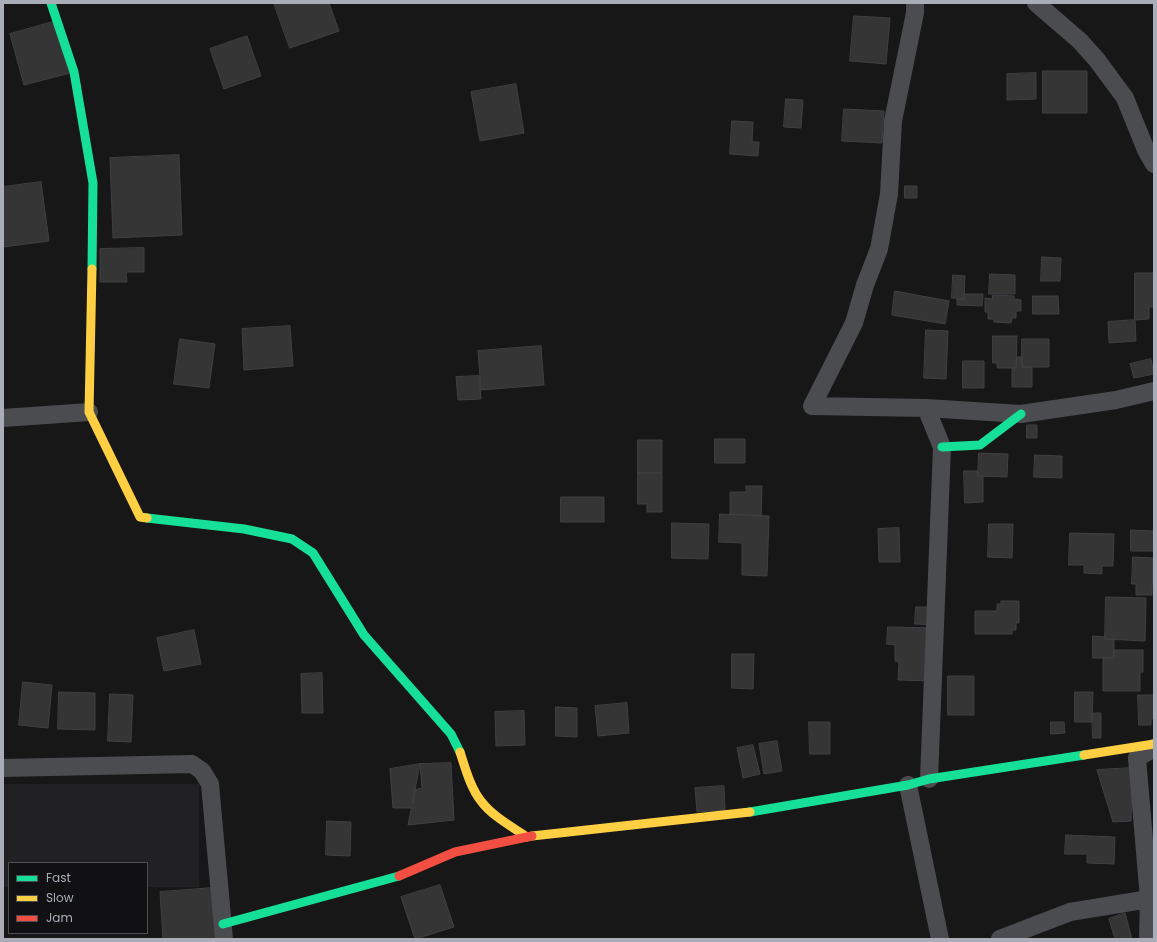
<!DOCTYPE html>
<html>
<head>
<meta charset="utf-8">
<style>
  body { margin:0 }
  #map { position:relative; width:1157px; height:942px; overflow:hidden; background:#171717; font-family:Poppins,sans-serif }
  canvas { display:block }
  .frame { position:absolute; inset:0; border:4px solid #a8adb8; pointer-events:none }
  .legend { position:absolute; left:8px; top:862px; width:140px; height:72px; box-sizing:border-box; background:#111113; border:1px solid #4d4f55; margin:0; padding:5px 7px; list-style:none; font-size:12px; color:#a8adb8 }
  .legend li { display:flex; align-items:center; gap:8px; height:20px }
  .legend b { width:20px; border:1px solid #4d4f55 }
</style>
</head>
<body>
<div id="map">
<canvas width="1157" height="942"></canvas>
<div class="frame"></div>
<ul class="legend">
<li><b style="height:5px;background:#16e098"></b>Fast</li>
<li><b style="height:5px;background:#ffcf43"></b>Slow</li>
<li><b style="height:5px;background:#f24e42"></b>Jam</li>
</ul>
</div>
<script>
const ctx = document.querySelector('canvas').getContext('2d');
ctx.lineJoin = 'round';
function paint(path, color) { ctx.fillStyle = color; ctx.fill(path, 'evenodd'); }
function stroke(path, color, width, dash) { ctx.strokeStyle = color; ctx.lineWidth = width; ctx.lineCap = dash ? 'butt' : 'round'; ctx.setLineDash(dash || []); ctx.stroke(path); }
const built = new Path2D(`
  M3 784H199V887H147V863H9V887H3Z`);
const building = new Path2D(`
  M274 3H329L339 31 290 48Z
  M854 16 890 18 886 64 850 61Z
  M60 20 74 72 24 85 10 34Z
  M247 36 261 76 224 89 210 49Z
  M1043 71H1087V113H1043Z
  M1036 73V99L1007 100V74Z
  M516 84 524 133 480 141 471 92Z
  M786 99 803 100 801 128 784 127Z
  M844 109 884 111 882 143 842 141Z
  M732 121 753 122 752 142H759L758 156 730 154Z
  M179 155 182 235 113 238 110 158Z
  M41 182 49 241 3 247V187Z
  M905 186H917V198H905Z
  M144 248V272H126L127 282H100V249Z
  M1042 257 1061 258 1060 281H1041Z
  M1135 273H1154V307H1149V319L1135 320Z
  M990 274 1015 275V294H989Z
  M953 275 965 276 964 299 952 298Z
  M895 291 949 301 945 324 892 315Z
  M964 294H983L982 306 957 305V299H964Z
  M993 295 1014 296V299L1021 300V311H1016V318H1012L1011 323 994 322V319H988V312H985V298L992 299Z
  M1033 296H1058L1059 314H1033Z
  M1135 320 1136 341 1109 343 1108 322Z
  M290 326 293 366 244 370 242 329Z
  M926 330 948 331 946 379 924 378Z
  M993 336H1017L1016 368H997V363H993Z
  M180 339 215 344 209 388 174 384Z
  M1022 339H1049V367H1022Z
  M541 346 544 385 481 390 478 351Z
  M1017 357H1022V367H1032V387H1012V368H1016Z
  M1151 359 1154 374 1134 378 1130 364Z
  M963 361H984V388H963Z
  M479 376 481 399 458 400 456 377Z
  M1027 425H1037V438H1027Z
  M715 439H745V463H715Z
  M638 440H662V473H638Z
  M979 453 1008 454 1007 477 978 476Z
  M1035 455 1062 456V478L1034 477Z
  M964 471H978V476H983V502L965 503Z
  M638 473H662V512H647V504H638Z
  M746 486H762L761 516 730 514V492H746Z
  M561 497H604V522H561Z
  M720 514 769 516 767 576 742 575V543L719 542Z
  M672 523 709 524 708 559 672 558Z
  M989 524H1013L1012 558 988 557Z
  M899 528 900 562H879L878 529Z
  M1131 530 1154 531V551H1131Z
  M1070 533 1114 534 1113 566H1102V574L1084 573V565H1069Z
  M1133 557 1153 558 1152 595H1136V584H1132Z
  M1106 597 1146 598 1145 641 1105 639Z
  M1001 601H1019V623H1016V630H1012V634H975V611H997V604H1001Z
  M916 607H940L939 625 915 624Z
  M888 627 937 628 935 681 898 680 899 662 895 661V645L887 644Z
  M194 630 201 664 164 671 157 638Z
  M1093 636 1105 637V639H1114V658H1093Z
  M1114 650H1143V672H1140V691H1103V658H1114Z
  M732 654H754L753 689 732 688Z
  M322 673 323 713H302L301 674Z
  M948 676H974V715H948Z
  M23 682 52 685 48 728 19 725Z
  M59 692 95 693V730L58 729Z
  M1075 692H1093L1092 722H1075Z
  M110 694 133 695 131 742 108 741Z
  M1138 695H1154V718L1151 719V725H1139Z
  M627 703 629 733 598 736 595 706Z
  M556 707 577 708V737L556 736Z
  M524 711 525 745 496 746 495 712Z
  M1092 713H1101V738H1093Z
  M809 722H830V754H810Z
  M1051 722H1064L1065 733 1051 734Z
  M777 741 782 771 764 774 759 744Z
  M753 745 760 774 743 778 737 748Z
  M451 763 454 820 408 825 420 764Z
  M420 764 422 788 414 790 413 808H393L390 769Z
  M1132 768 1131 821 1113 822 1097 770Z
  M724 786 725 810 697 812 695 788Z
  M327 821 351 822 350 856 326 855Z
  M1066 835 1115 837 1114 864 1087 863V854H1065Z
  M440 885 454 927 415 939 401 897Z
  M213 888 216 939H163L160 892Z
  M1125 913 1132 939H1115L1109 919Z`);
const street = new Path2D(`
  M915 3V13L893 121 889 194 879 249 865 285 854 323 812 406 926 408 942 447 929 779
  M1036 3 1080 41 1097 60 1125 98 1146 150 1154 164
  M926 408 1021 414 1116 400 1154 391
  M3 418 89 412
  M3 768 192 764 202 771 210 784 224 939
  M908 785 940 939
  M1000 939 1070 912 1149 899
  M1148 939 1149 899 1137 758 1154 748`);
const fast = new Path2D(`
  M51 3 74 72 93 183 92 269
  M942 447 980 445 1021 414
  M147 518 244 529 292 539 313 553 364 635 451 734 460 752
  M750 812 908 785 929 779 1084 755
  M223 924 399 876`);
const slow = new Path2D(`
  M92 269 89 412 140 517 147 518
  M460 752C465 767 470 787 481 801 492 816 511 826 527 837
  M1084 755 1154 744
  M532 836 750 812`);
const jam = new Path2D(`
  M399 876 455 852 532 836`);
paint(built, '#212123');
paint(building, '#353536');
stroke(building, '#3f4043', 1);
stroke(street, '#4b4c50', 18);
stroke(fast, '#16e098', 9);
stroke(slow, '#ffcf43', 9);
stroke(jam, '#f24e42', 9);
</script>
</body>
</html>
